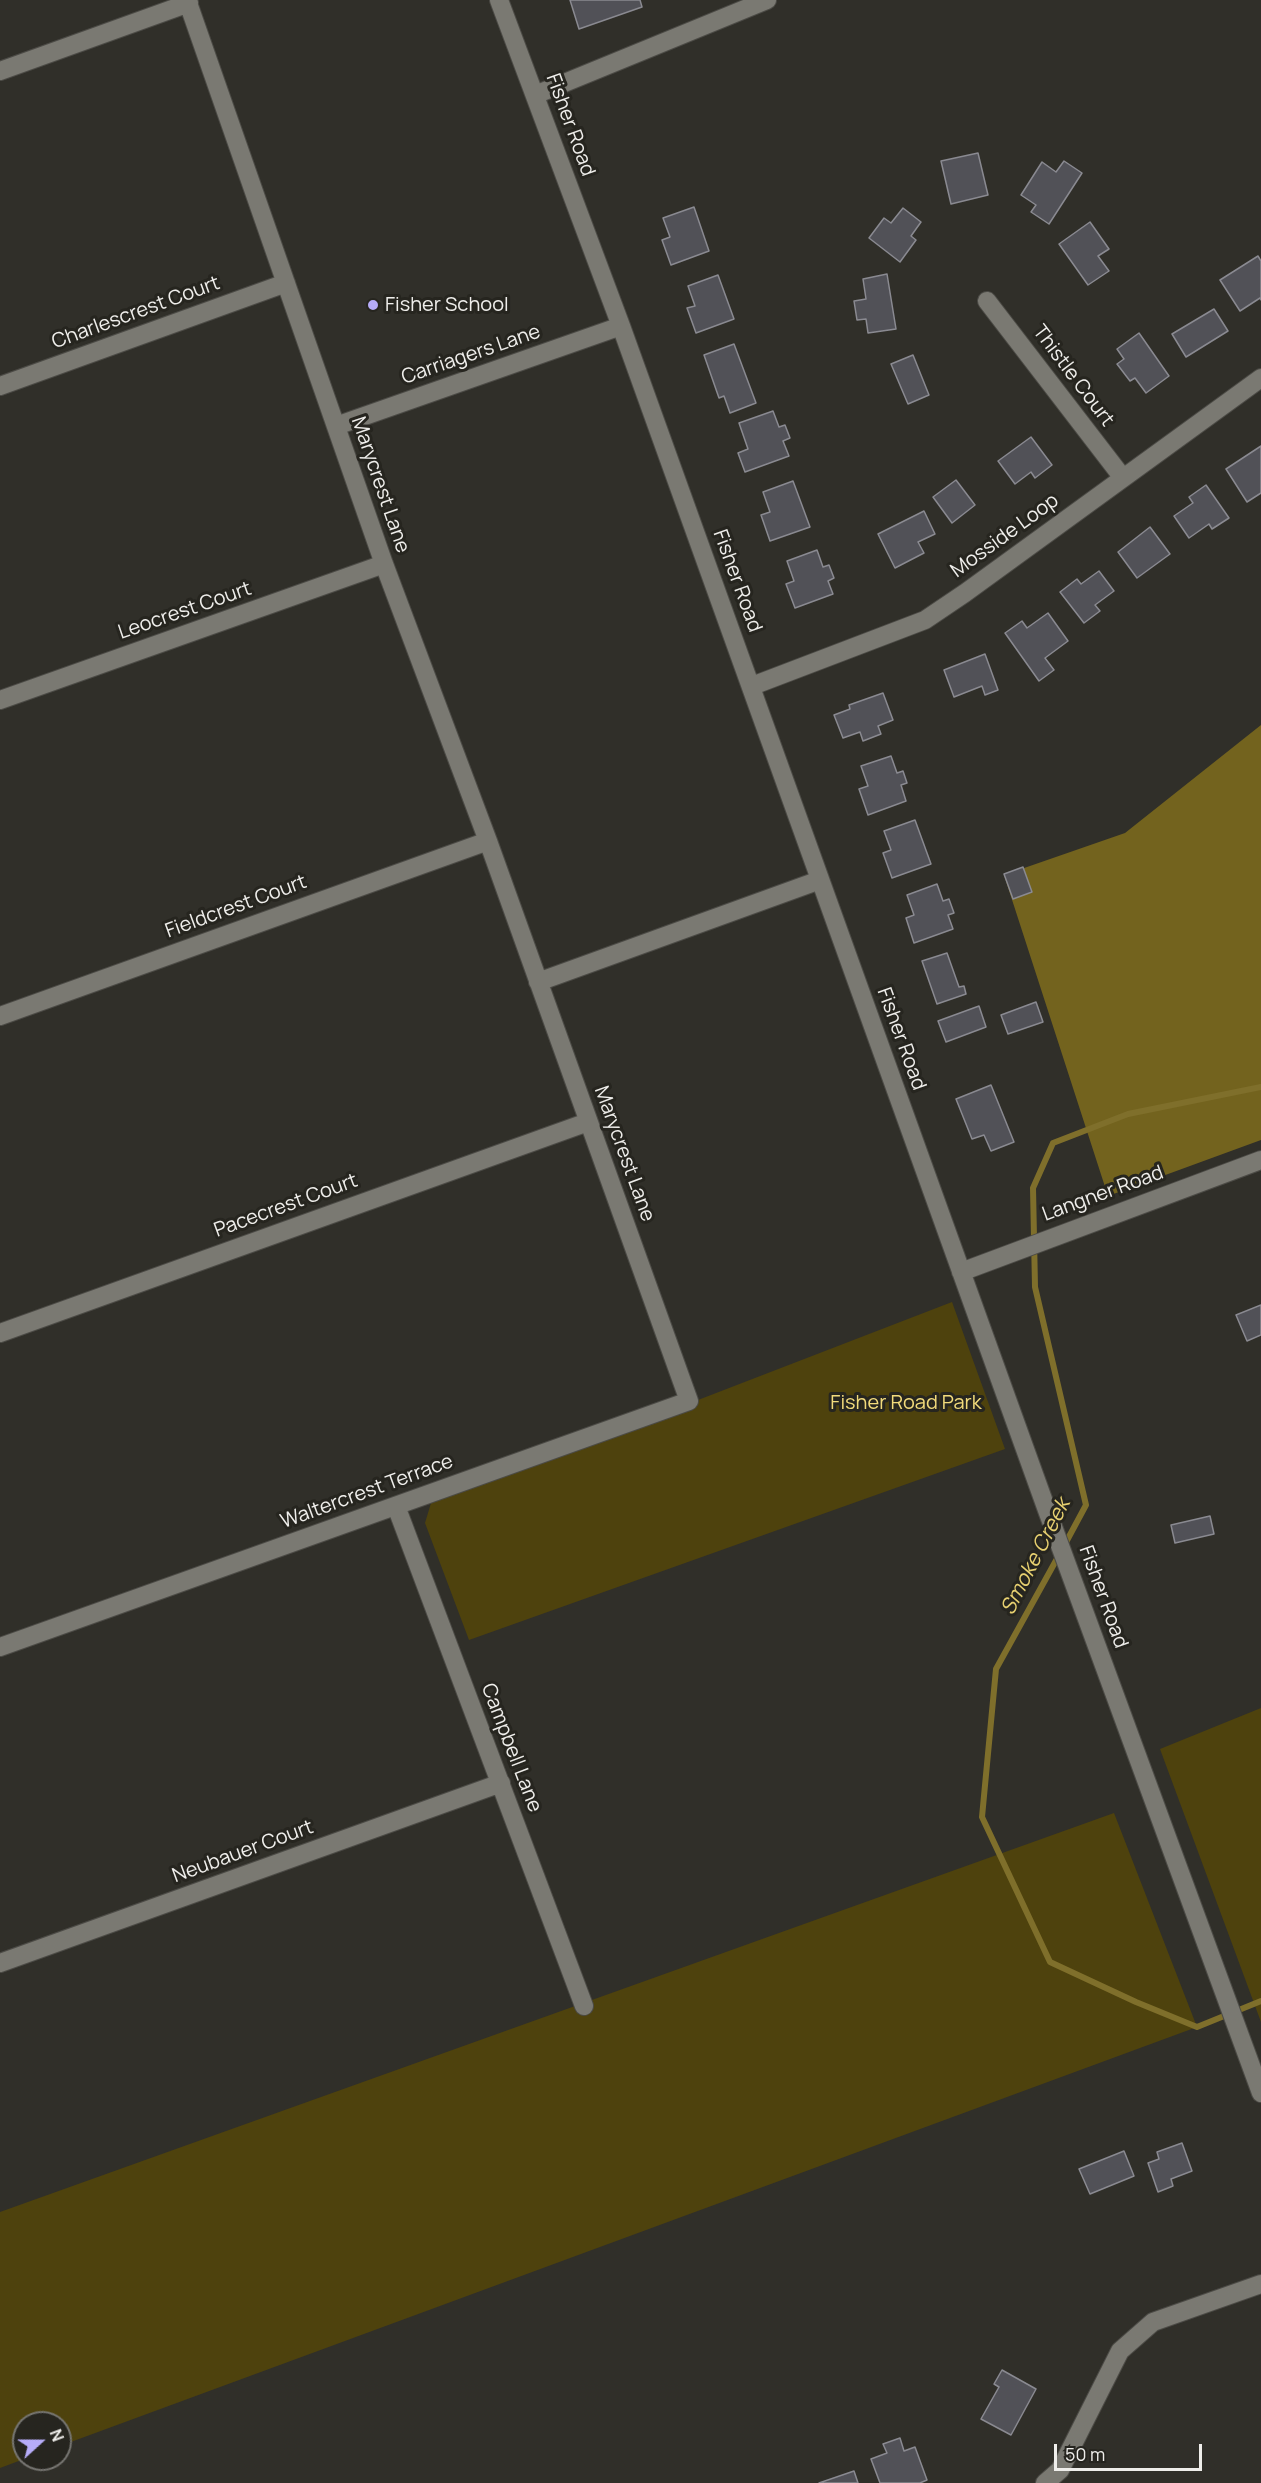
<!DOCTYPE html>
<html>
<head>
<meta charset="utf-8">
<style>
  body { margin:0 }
  #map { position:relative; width:1261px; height:2483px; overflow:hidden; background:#302f29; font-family:Manrope,sans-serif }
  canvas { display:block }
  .north { position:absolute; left:12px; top:2411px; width:60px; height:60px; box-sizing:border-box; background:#26251f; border:2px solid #767571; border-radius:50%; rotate:69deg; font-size:16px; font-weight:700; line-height:24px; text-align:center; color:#efeeeb }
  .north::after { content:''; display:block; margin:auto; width:21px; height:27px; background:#b6acf8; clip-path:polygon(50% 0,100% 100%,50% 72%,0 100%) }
  .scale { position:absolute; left:1054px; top:2444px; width:148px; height:27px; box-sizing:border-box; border:3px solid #efeeeb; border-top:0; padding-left:8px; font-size:18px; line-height:21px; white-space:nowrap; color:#efeeeb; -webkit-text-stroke:4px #26251f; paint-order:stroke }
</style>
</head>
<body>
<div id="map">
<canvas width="1261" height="2483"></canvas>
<div class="north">N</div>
<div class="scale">50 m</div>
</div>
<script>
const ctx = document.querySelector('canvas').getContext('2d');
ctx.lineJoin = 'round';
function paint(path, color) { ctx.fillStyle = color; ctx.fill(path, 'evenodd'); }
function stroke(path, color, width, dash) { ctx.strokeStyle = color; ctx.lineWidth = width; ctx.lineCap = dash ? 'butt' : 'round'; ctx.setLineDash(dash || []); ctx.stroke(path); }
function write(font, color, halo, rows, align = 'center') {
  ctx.font = font + ' Manrope,sans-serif'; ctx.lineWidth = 6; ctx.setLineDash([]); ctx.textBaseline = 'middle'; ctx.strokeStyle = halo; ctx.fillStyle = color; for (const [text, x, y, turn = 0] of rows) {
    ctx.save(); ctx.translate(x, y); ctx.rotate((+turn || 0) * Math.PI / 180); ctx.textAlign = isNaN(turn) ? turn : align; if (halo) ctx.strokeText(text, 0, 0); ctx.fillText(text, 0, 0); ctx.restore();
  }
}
const green = new Path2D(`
  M952 1302 1005 1449 469 1640 425 1523 431 1503Z
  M1261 1708V2022L1160 1749Z
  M1114 1813 1197 2027 60 2446V2423H24V2459L0 2468V2212Z`);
const forest = new Path2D(`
  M1261 725V1140L1108 1196 1004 875 1125 833Z`);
const stream = new Path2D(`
  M1064 1546 1086 1505 1035 1287 1033 1188 1053 1143 1128 1114 1261 1087
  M1059 1555 996 1669 982 1817 1050 1962 1136 2002 1197 2027 1261 2001`);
const building = new Path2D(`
  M570 0H640L642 7 579 29Z
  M978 153 988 195 951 204 941 161Z
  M1064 161 1082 173 1049 224 1031 212 1036 205 1021 195 1042 162 1056 172Z
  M694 207 709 251 671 265 662 240 670 237 663 218Z
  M903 208 921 222 911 236 916 240 900 262 869 238 884 218 891 223Z
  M1090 222 1109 249 1098 256 1109 271 1088 285 1059 244Z
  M1258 256 1261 261V300L1260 298 1240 311 1220 280Z
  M887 274 896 329 868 333 866 319 857 320 854 301 866 299 863 279Z
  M718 275 734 319 696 333 687 308 695 306 688 286Z
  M1214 309 1228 331 1186 357 1172 334Z
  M1139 333 1169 376 1146 393 1135 378 1130 381 1117 364 1124 359 1117 349Z
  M734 344 756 403 730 413 724 396 719 398 704 355Z
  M913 355 929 395 908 404 891 364Z
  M773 411 779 427 785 425 790 438 783 441 789 456 745 472 738 453 748 449 739 423Z
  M1031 437 1052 465 1035 478 1031 472 1015 484 998 461Z
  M1261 446V493L1247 502 1226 469Z
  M956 480 975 505 952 523 933 497Z
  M793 481 810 527 770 541 761 515 770 512 763 492Z
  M1206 485 1229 518 1212 529 1209 524 1189 538 1174 516 1193 503 1189 497Z
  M924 511 935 534 918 542 924 553 895 568 878 534Z
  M1150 527 1170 554 1137 578 1118 552Z
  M817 550 823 567 829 565 834 578 828 581 833 594 795 608 786 584 794 581 787 561Z
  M1099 571 1114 591 1095 605 1100 611 1084 623 1060 592 1077 579 1081 584Z
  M1048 613 1068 641 1045 658 1054 670 1039 681 1005 633 1022 621 1027 628Z
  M985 654 998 690 985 695 982 686 954 697 944 670Z
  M883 693 893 720 878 726 881 734 863 741 860 732 843 738 834 715 850 709 849 705Z
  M891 756 897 773 903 771 907 783 901 785 906 801 868 815 859 789 868 786 861 766Z
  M915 820 931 864 892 878 883 853 891 850 884 831Z
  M1023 867 1032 892 1013 899 1004 874Z
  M937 884 943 901 949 899 954 913 948 915 953 929 914 943 906 918 914 915 907 895Z
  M947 953 959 987 964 986 966 994 937 1004 922 961Z
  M1036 1002 1043 1022 1008 1034 1001 1015Z
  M979 1006 986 1027 946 1042 938 1021Z
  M991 1085 1014 1142 991 1151 984 1135 972 1139 956 1099Z
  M1261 1305V1335L1247 1341 1236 1315Z
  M1210 1516 1214 1534 1175 1543 1171 1525Z
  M1182 2143 1192 2171 1171 2179 1173 2186 1158 2192 1148 2163 1159 2159 1157 2152Z
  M1124 2151 1134 2176 1090 2194 1079 2169Z
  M1002 2370 1036 2389 1011 2435 981 2419 999 2387 994 2384Z
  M900 2438 904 2451 915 2447 927 2480 920 2483H880L871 2459 887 2453 883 2444Z
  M854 2471 858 2483H819Z`);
const minor = new Path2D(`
  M499 0 621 326 1048 1513 1261 2093
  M0 71 189 3
  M535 95 767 0
  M987 301 1123 478
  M0 386 286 283
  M336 426 621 326
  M752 686 925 620 965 593 1261 378
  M0 700 384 564
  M538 982 820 880
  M0 1016 488 841
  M961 1272 1261 1160
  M0 1333 588 1122
  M396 1506 584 2006
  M0 1647 689 1401 488 841 384 564 187 0
  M0 1963 501 1783
  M1045 2483 1060 2470 1120 2351 1153 2322 1261 2284`);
const markers = [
  [373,305,6,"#b6acf8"]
];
const streetNames = [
  ["Fisher Road",570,125,70],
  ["Charlescrest Court",136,313,-20],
  ["Carriagers Lane",471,355,-19],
  ["Thistle Court",1073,376,53],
  ["Marycrest Lane",380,485,71],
  ["Mosside Loop",1005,536,-36],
  ["Fisher Road",737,581,70],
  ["Leocrest Court",185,611,-19],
  ["Fieldcrest Court",236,907,-20],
  ["Fisher Road",901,1039,70],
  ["Marycrest Lane",624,1154,70],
  ["Langner Road",1103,1194,-20],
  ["Pacecrest Court",286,1206,-20],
  ["Waltercrest Terrace",367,1492,-20],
  ["Fisher Road",1103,1597,70],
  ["Campbell Lane",511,1748,69],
  ["Neubauer Court",243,1852,-20]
];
const poiNames = [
  ["Fisher School",385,305]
];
const parkNames = [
  ["Fisher Road Park",906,1403]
];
const waterNames = [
  ["Smoke Creek",1036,1557,-63]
];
paint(green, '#4e420d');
paint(forest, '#73631e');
stroke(stream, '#7f6f2b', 6);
paint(building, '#515157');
stroke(building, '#8a8a91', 1.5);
stroke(minor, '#4c4b46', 20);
stroke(minor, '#7a7972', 18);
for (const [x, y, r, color] of markers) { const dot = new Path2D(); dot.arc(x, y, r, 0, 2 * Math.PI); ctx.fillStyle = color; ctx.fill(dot); stroke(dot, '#26251f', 2); }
write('20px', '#efeeeb', '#26251f', streetNames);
write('20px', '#efeeeb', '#26251f', poiNames, 'left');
write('20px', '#f2db7b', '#26251f', parkNames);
write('italic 21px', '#e7d070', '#26251f', waterNames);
</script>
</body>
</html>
